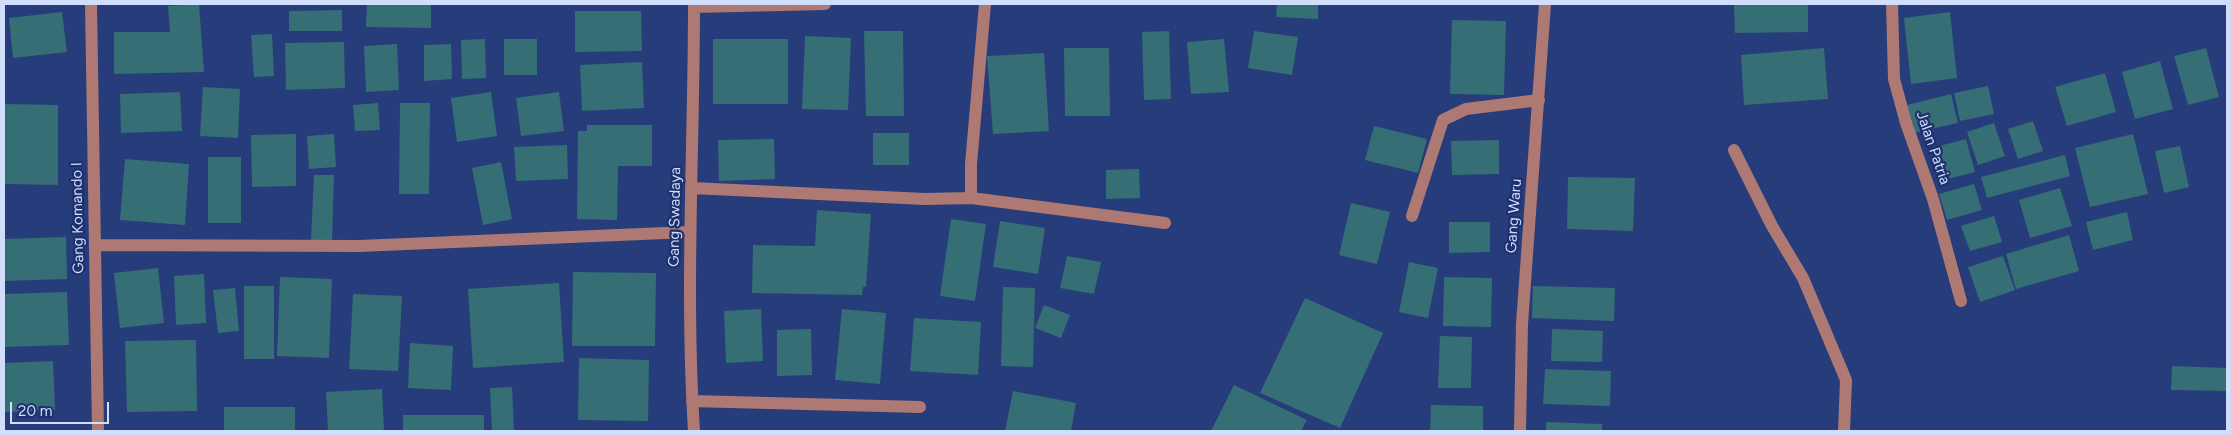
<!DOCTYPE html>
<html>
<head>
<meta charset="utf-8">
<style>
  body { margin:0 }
  #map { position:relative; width:2231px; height:435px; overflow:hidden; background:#273c7a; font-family:Figtree,sans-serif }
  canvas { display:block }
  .frame { position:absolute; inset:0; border:5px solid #d0ddfb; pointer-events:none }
  .scale { position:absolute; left:10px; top:402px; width:99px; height:22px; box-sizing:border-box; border:2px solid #d0ddfb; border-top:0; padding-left:6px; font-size:15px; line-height:18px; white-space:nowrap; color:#d0ddfb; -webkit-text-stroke:4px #1e316e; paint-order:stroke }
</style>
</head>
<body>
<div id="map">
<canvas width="2231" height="435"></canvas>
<div class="frame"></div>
<div class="scale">20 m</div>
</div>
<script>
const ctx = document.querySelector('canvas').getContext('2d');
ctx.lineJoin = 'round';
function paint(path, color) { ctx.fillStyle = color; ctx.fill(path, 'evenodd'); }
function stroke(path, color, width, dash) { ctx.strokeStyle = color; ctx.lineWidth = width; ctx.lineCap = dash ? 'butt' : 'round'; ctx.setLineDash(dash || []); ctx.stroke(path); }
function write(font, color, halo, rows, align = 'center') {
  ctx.font = font + ' Figtree,sans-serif'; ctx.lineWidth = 4.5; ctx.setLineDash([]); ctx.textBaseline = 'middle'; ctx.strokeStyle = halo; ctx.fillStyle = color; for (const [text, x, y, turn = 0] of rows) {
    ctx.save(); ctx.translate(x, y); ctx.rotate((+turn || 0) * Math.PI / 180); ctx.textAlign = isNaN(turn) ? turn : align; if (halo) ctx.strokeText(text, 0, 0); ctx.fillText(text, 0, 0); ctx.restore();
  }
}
const building = new Path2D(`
  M199 4 204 72 114 74V32H170L168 6Z
  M367 4H431V28L366 27Z
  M1277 4H1318V19L1276 17Z
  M1734 4H1808V32L1735 33Z
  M342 10V31H289V11Z
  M575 11H641L642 51 575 52Z
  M62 12 67 52 13 58 9 18Z
  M1950 12 1957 78 1911 84 1904 18Z
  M1452 20 1506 21 1504 95 1450 94Z
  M864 31H903L904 116H866Z
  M1169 31 1171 99 1144 100 1142 32Z
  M1254 31 1298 37 1292 75 1248 68Z
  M272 34 274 76 254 77 251 35Z
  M805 36 851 38 848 110 802 109Z
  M485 39 486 78 462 79 461 40Z
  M504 39H537V75H504Z
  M713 39H788V104H713Z
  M1224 39 1229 92 1191 94 1187 42Z
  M344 42 345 88 286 90 285 43Z
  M397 44 399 90 366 92 364 46Z
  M451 44 452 79 424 81V45Z
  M1064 48H1109L1110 116H1065Z
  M1824 48 1828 99 1744 105 1741 55Z
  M2206 48 2219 97 2188 105 2174 56Z
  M1044 53 1049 131 993 134 987 56Z
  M2160 61 2173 109 2135 119 2122 72Z
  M642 62 644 108 582 111 580 65Z
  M2105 73 2116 112 2067 126 2055 87Z
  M1988 86 1994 114 1960 121 1954 93Z
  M203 87 240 89 238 138 200 136Z
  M180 92 182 131 121 133 120 94Z
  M491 92 497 136 457 142 451 98Z
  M559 92 564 131 521 136 516 98Z
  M1951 94 1958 123 1913 133 1907 105Z
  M378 103 380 130 355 131 353 105Z
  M400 103H430L429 194H399Z
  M4 104 58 105V185L4 184Z
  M2033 121 2043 151 2018 159 2008 129Z
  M1994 123 2005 156 1978 165 1967 132Z
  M587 125H652V166H618L617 220 577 219 578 131H587Z
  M1374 126 1427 139 1418 173 1365 160Z
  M873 133H909V165H873Z
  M296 134V186L252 187 251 135Z
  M334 134 336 167 309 169 307 136Z
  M2133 134 2148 194 2090 207 2075 148Z
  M774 139 775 179 719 181 718 140Z
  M1966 139 1975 172 1940 181 1932 148Z
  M1499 140V174L1452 175 1451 141Z
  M567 145 568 179 516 181 514 147Z
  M2180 146 2189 187 2164 193 2155 151Z
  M2065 155 2070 176 1987 198 1981 177Z
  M208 157H241V223H208Z
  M125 159 189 164 185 225 120 220Z
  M501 162 512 219 483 225 472 168Z
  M1139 169 1140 198 1106 199V170Z
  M314 175H334L332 242 311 241Z
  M1568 177 1635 178 1633 231 1567 229Z
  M1974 184 1982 210 1947 220 1939 194Z
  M2060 188 2072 226 2030 238 2019 200Z
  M1351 203 1390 212 1377 264 1339 255Z
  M817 210 871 214 866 287H863L862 295 752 293 753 245 815 246Z
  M2127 212 2133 240 2093 250 2086 222Z
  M1994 216 2002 242 1970 251 1961 226Z
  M951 219 986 224 975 301 940 296Z
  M1000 221 1045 228 1038 274 993 267Z
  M1449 222H1490V252L1449 253Z
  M2069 235 2079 271 2016 289 2006 254Z
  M66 237 67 279 4 281V239Z
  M1067 256 1101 262 1094 294 1060 288Z
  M2003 256 2015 290 1980 302 1968 267Z
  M1409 262 1438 268 1428 318 1399 312Z
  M158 268 164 323 120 328 114 273Z
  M573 272 656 273 655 346H572Z
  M204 274 206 323 176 325 174 276Z
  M280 277 332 279 329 358 277 356Z
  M1444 277 1492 278 1491 327 1443 326Z
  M559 283 564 362 473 368 468 289Z
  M244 286H274V359H244Z
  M1533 286 1615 288 1614 321 1532 318Z
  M1003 287 1035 288 1033 367 1001 366Z
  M235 288 239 331 218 333 213 290Z
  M67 292 69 345 4 347V294Z
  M353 294 402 296 398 371 349 369Z
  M1305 298 1383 333 1340 428 1260 393Z
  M1044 305 1070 315 1061 338 1035 328Z
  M761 309 763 361 726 363 724 311Z
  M842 309 886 313 880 384 835 380Z
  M914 318 981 322 978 375 910 371Z
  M811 329 812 375 777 376V330Z
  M1552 329 1603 331 1602 362 1551 361Z
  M1440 336 1472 337 1471 388H1438Z
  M196 340 197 411 127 412 125 341Z
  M410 343 453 346 451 390 408 388Z
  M579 358 649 360 648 421 578 420Z
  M53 361 55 410 4 412V363Z
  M2172 366 2227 368V391L2171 390Z
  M1545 369 1611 371 1610 406 1543 404Z
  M1234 385 1307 420 1301 431H1211Z
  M512 387 514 431H492L490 388Z
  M382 389 384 431H328L326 392Z
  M1013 391 1076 403 1071 431H1005Z
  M1431 405 1483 406V431H1430Z
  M224 407H295V431H224Z
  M403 415H484V431H403Z
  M1546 422 1602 424V431H1546Z`);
const minor = new Path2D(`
  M91 4 98 431
  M1892 4 1894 79 1906 123 1933 199 1961 301
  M694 7 825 4
  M1734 150 1772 226 1803 278 1846 380 1844 431
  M692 188 925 199 971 198V164L985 4
  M971 198 1165 223
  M1412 216 1443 120 1466 109 1539 100
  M95 245 359 246 689 232
  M692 401 920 407
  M694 431C685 289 694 146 694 4
  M1520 431 1522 324 1545 4`);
const streetNames = [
  ["Jalan Patria",1933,148,71],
  ["Gang Waru",1514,216,-86],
  ["Gang Swadaya",675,217,-89],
  ["Gang Komando I",78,218,-91]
];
paint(building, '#356e75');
stroke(minor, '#ae7972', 12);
write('15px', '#d0ddfb', '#1e316e', streetNames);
</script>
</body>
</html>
